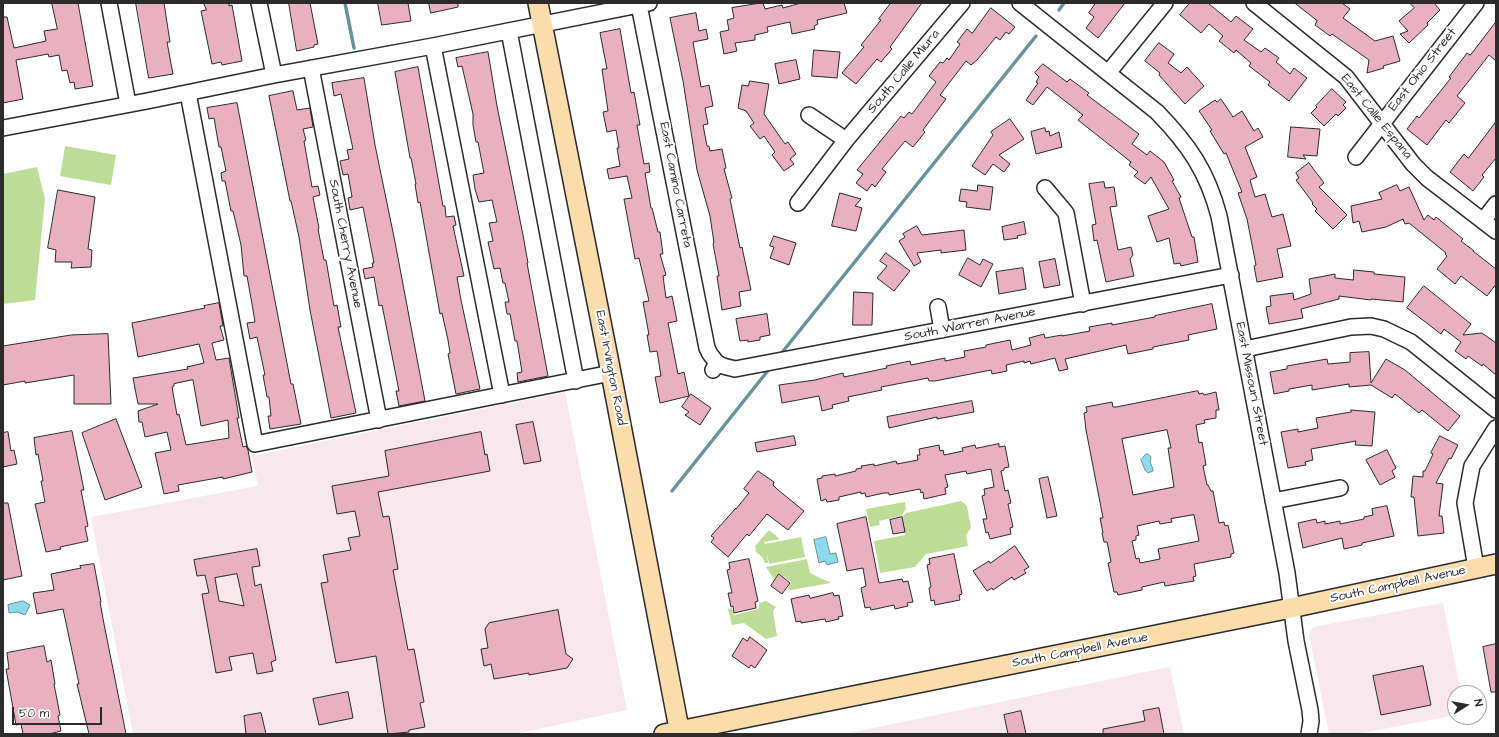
<!DOCTYPE html>
<html>
<head>
<meta charset="utf-8">
<style>
  body { margin:0 }
  #map { position:relative; width:1499px; height:737px; overflow:hidden; background:#fff; font-family:"Architects Daughter",sans-serif }
  canvas { display:block }
  .frame { position:absolute; inset:0; border:4px solid #2b2b2b; pointer-events:none }
  .north { position:absolute; left:1447px; top:685px; width:40px; height:40px; box-sizing:border-box; background:#fff; border:1px solid #aaa; border-radius:50%; rotate:79deg; font-size:11px; font-weight:700; line-height:16px; text-align:center; color:#2b2b2b }
  .north::after { content:''; display:block; margin:auto; width:14px; height:18px; background:#2b2b2b; clip-path:polygon(50% 0,100% 100%,50% 72%,0 100%) }
  .scale { position:absolute; left:12px; top:707px; width:90px; height:18px; box-sizing:border-box; border:2px solid #2b2b2b; border-top:0; padding-left:5px; font-size:12px; line-height:14px; white-space:nowrap; color:#2b2b2b; -webkit-text-stroke:3px #fff; paint-order:stroke }
</style>
</head>
<body>
<div id="map">
<canvas width="1499" height="737"></canvas>
<div class="frame"></div>
<div class="north">N</div>
<div class="scale">50 m</div>
</div>
<script>
const ctx = document.querySelector('canvas').getContext('2d');
ctx.lineJoin = 'round';
function paint(path, color) { ctx.fillStyle = color; ctx.fill(path, 'evenodd'); }
function stroke(path, color, width, dash) { ctx.strokeStyle = color; ctx.lineWidth = width; ctx.lineCap = dash ? 'butt' : 'round'; ctx.setLineDash(dash || []); ctx.stroke(path); }
function write(font, color, halo, rows, align = 'center') {
  ctx.font = font + ' "Architects Daughter",sans-serif'; ctx.lineWidth = 4; ctx.setLineDash([]); ctx.textBaseline = 'middle'; ctx.strokeStyle = halo; ctx.fillStyle = color; for (const [text, x, y, turn = 0] of rows) {
    ctx.save(); ctx.translate(x, y); ctx.rotate((+turn || 0) * Math.PI / 180); ctx.textAlign = isNaN(turn) ? turn : align; if (halo) ctx.strokeText(text, 0, 0); ctx.fillText(text, 0, 0); ctx.restore();
  }
}
const built = new Path2D(`
  M565 392 627 710 514 734H133L91 517 258 486 252 456Z
  M1443 603 1461 693H1455V715L1357 734H1329L1309 634 1313 627Z
  M1170 667 1184 734H844Z`);
const green = new Path2D(`
  M65 146 116 155 111 185 60 176Z
  M37 167 45 199 35 300 3 304V174Z
  M961 501 967 506 971 528 966 535 968 546 926 554 915 567 880 573 874 541 905 535 902 517 906 513Z
  M905 502 906 509 901 516 879 521 880 525 870 527 866 509Z
  M769 530 780 539 764 542 765 544 801 537 805 557 769 564 767 553 768 563H765L762 557 756 552 755 546Z
  M807 559 810 573 831 583 791 590 788 588 791 582 779 573 774 579 766 567Z
  M766 601 776 607 773 611 777 636 766 639 744 623 732 625 728 609 732 608 734 615 759 609V603Z`);
const water = new Path2D(`
  M1146 454H1148L1151 457 1150 462 1153 469V471L1148 473 1145 470 1141 460Z
  M826 537 830 554 836 553 838 562 827 565 825 561 819 563 814 540Z
  M23 601 30 605 25 615 18 612 9 613 8 605Z`);
const stream = new Path2D(`
  M345 3 354 48
  M1059 10 1064 3
  M780 355 1036 36
  M672 491 770 368`);
const building = new Path2D(`
  M52 3H78L93 86 75 89 74 82 70 83 67 70 62 71 59 55 49 57 48 54 16 60 23 99 3 103V17H7L14 48 46 41 44 31 57 29Z
  M136 3H164L170 42H167L173 74 149 78Z
  M204 3H229V6L232 5 242 61 222 65 221 62 212 64 201 11 206 10Z
  M289 3H310L318 44 314 45V47L297 51Z
  M378 3H408L411 21 382 25Z
  M429 3H458V7L431 13Z
  M763 3 765 9 782 5 783 8 801 3H844L847 13 817 20 818 24 814 26 815 29 792 34 790 22 767 27 768 32 755 35V40L735 43 737 51 724 54 720 32 729 30 727 20 734 18 732 8Z
  M891 3H922L890 47 892 49 881 62 877 59 856 84 842 73 864 47 861 45 881 20 879 19Z
  M1096 3H1125L1098 38 1086 28 1094 17 1089 13Z
  M1190 3H1208L1231 22 1236 16 1253 29 1244 40 1261 52 1265 48 1279 58 1276 62 1290 74 1294 68 1307 78 1289 101 1268 85 1270 82 1249 66 1251 63 1236 50 1234 53 1219 41 1223 36 1209 24 1201 33 1180 15Z
  M1295 3H1342L1350 9 1343 18 1375 41 1393 36 1400 61 1383 66 1384 68 1367 73 1369 60 1332 34 1330 36 1315 25 1317 21Z
  M1410 3H1434L1440 10 1427 23 1428 25 1409 43 1400 34 1408 31 1399 21 1414 8Z
  M991 8 1015 27 1009 34 1006 32 1000 40 996 37 977 60 971 65 966 61 940 95 946 99 923 130 925 132 913 147 905 141 882 169 886 172 875 187 872 184 867 191 856 183 863 174 857 170 901 116 904 118 909 112 912 114 936 82 929 76 940 62 943 63 947 58 949 60 960 44 957 42 967 29 972 33Z
  M696 13 699 31 706 29 708 39 693 42 701 87 709 85 713 106 705 108 708 124 703 125 707 146H709L710 151 722 149 726 168 724 169 732 198 730 199 740 248 742 247 751 290 739 292 741 306 722 310 717 276H719L713 244 714 243 710 216 697 170 683 81 670 18Z
  M1496 22V61L1489 55 1457 96 1465 103 1449 123 1446 120 1427 145 1407 129 1417 116 1419 118 1451 78 1449 77 1467 53 1470 55Z
  M620 29 631 93 634 92 640 125H637L644 164 649 163 650 172 645 173 651 208H652L658 232H660L663 254H660L666 275 663 276 666 298 672 296 677 321 668 323 678 374 684 372 689 396 660 403 655 377 661 376 657 351 650 352 647 335H649L643 302 649 301 639 258 635 259 624 199 632 198 627 176 609 179 607 169 620 166 617 148H619L616 130 607 132 603 112 608 111 602 69H607L600 33Z
  M1159 43 1174 54 1168 63 1181 73 1187 67 1204 86 1185 104 1159 75 1160 73 1145 61Z
  M814 50 840 52 837 78 812 76Z
  M488 52 497 106 523 235 528 263H527L548 376 518 382 517 373 522 372 517 341H515L510 314H507L505 302H509L505 283H503L500 268 494 269 488 242 493 241 489 223 497 222 492 200 479 202 475 189 473 175 484 173 478 142H476L473 125V114L462 66 458 67 456 58Z
  M796 60 800 79 779 84 775 64Z
  M1043 64 1067 82 1070 79 1089 93 1087 95 1139 134 1132 144 1147 155 1150 151 1164 162 1174 180 1172 181 1181 197 1179 198 1192 237H1194L1198 262 1181 266 1180 263 1174 264 1169 238 1157 242 1148 216 1169 209 1151 177 1145 184 1134 176 1138 172 1129 165 1131 162 1078 120 1083 115 1047 87 1033 105 1026 100 1038 83 1036 82 1039 77 1035 73Z
  M418 67 443 206H445L446 217 454 216 456 225 453 226 464 276 457 277 461 300 480 389 456 394 448 354 450 353 448 340 442 313 440 314 420 202 418 203 415 184H416L411 158H410L395 72Z
  M364 78 375 145 395 242 425 401 399 406 396 391H399L382 305 379 306 374 277 365 279 363 269 373 267 372 263H374L363 207 350 210 348 198 352 197 348 174 343 175 340 161 349 159 347 150 353 149 341 94 334 96 332 83Z
  M750 81 769 84 764 114 785 144 788 142 796 154 790 159 794 164 784 171 772 155 775 152 764 136 760 139 750 126 754 123 746 111 738 108 742 85 748 86Z
  M1332 89 1346 102 1343 105 1346 108 1338 116 1336 114 1324 126 1311 113 1317 107 1316 106Z
  M293 91 297 110 310 108 313 127 303 129 306 140 304 141 312 187 318 186 320 195 313 197 319 228 318 229 324 260H326L334 306 337 305 341 327H338L356 413 331 418 310 310 299 237 291 201H290L269 96Z
  M1221 99 1233 117 1242 111 1254 131 1258 128 1263 137 1245 147 1257 177 1250 180 1255 197 1265 194 1272 217 1283 214 1291 246 1277 249 1283 277 1257 282 1254 266 1256 265 1247 219 1238 193 1242 192 1226 153 1224 154 1210 131 1212 130 1199 111 1215 100 1217 102Z
  M237 103 291 384H293L301 424 270 429 268 416H271L269 397H267L263 375H265L257 337 250 339 247 323 255 322 252 304 247 276H244L241 245 233 211H231L225 181H222L221 173 226 171 221 147H219L214 118 209 119 207 108Z
  M1010 119 1024 139 999 155 1010 164 1004 172 993 164 985 175 972 166 993 135 991 132Z
  M1496 122V158L1482 175 1484 177 1473 191 1450 172 1464 154 1468 158Z
  M1291 127 1320 129 1317 156 1303 155 1306 159 1288 157Z
  M1045 128 1046 132 1049 131 1050 136 1059 132 1062 147 1036 154 1031 132Z
  M1309 163 1324 183 1319 187 1347 215 1333 229 1315 211 1317 209 1312 204 1313 203 1296 180 1299 178 1296 173Z
  M1104 182 1105 188 1114 187 1117 206 1110 207 1118 250 1131 247 1133 255 1130 259 1134 276 1106 282 1097 240 1094 241 1092 225 1096 224 1089 184Z
  M978 185 993 187 990 210 966 207 967 202 959 201 961 189 977 191Z
  M1397 185 1400 191 1409 187 1424 220 1428 215 1434 220 1436 217 1463 239 1461 241 1474 251H1473L1496 269V284L1487 296 1461 276 1455 284 1437 269 1447 256 1445 254 1446 253 1409 223 1405 224 1403 219 1386 227 1362 232 1359 221 1353 223 1351 206 1382 199 1379 193Z
  M58 190 95 197 88 249 92 250 91 267 71 268 72 262H55L56 250 48 248Z
  M840 193 861 199 855 206 862 208 856 231 832 226Z
  M1024 222 1026 234 1017 236 1018 238 1004 240 1002 227Z
  M917 226 922 235 964 230 966 250 941 253V250L917 253 921 262 914 266 899 241 905 237 903 234Z
  M774 236 796 243 789 265 770 258 774 247 770 246Z
  M886 253 910 271 894 291 877 278 887 266 880 261Z
  M968 258 980 265 983 259 993 264 981 287 959 275Z
  M1055 259 1060 285 1044 288 1039 262Z
  M1023 268 1026 289 999 294 996 272Z
  M1354 270 1374 272V274L1405 277 1403 302 1371 299V300L1339 296V299L1301 309 1303 318 1269 324 1266 307 1271 306 1270 296 1293 293 1294 300 1311 294 1309 279 1335 274V278L1353 280Z
  M1424 286 1471 324 1463 335 1482 333 1496 343V375L1483 364 1482 366 1468 356 1466 359 1455 351 1461 342 1444 329 1441 334 1407 308Z
  M854 292 873 293 872 325H853Z
  M219 303 223 326H220L224 340 212 343 216 360 229 358 239 418H237L243 447 246 446 248 450 252 472 223 479V477L178 485 179 491 164 494 155 453 171 450 167 432 145 437 142 422H139L138 411 158 404H138L133 378 188 369 187 367 204 363 199 344 138 357 132 323 205 308 204 306ZM193 380 201 426 228 420 229 438 186 445 179 414 177 415 172 387 174 386V384Z
  M1212 304 1217 329 1188 335 1189 340 1153 347V349L1128 354 1126 345 1065 359 1068 369 1059 371 1055 358 1031 364 1030 361 1024 363V361L1006 365 1007 371 992 374 991 370 935 381H929L928 378 881 387 882 390 848 397 849 401 832 405 833 408 822 411 819 396 782 403 779 385 815 380 843 373 844 377 887 368 886 366 910 361 911 365 945 358V361L965 357 964 351 986 347V345L1010 340 1012 350 1031 345 1029 338 1044 334 1045 338 1062 335V336L1090 331 1089 327 1112 323V325L1155 317V316Z
  M767 314 770 335 760 337V340L748 342V340L740 341 736 319Z
  M108 334 111 404H74V375L25 383V381L3 385V346L71 335Z
  M1369 352 1371 383 1386 359 1405 370 1460 416 1448 431 1422 410 1419 413 1395 394 1392 398 1371 385 1349 387V384L1312 390V385L1289 389V391L1274 394 1270 372 1287 369V366L1327 359 1328 364 1350 362V353Z
  M1198 391 1199 394 1203 393 1204 395 1216 392 1219 410H1216V418L1204 420 1205 423 1196 425 1199 443 1202 442 1206 465 1203 466 1207 485H1208L1211 491H1213L1219 523 1224 522 1225 526 1228 525 1234 553 1231 554V557L1194 564 1196 576 1193 577 1194 581 1165 586 1164 582 1142 587V590L1118 595 1117 592H1114L1108 563 1111 562 1107 542H1104L1102 533H1103L1100 518H1103L1086 430 1084 413 1087 412 1086 407 1112 402 1113 407H1116ZM1167 430 1171 448H1168L1174 487 1133 495 1122 439ZM1194 515 1199 541 1158 549 1160 559 1140 563 1139 558 1136 559 1132 541 1136 540V536L1139 535 1137 526 1159 521 1160 524 1172 522 1171 519Z
  M691 394 711 408 700 425 685 415 689 412 682 407Z
  M972 401 974 412 937 419V417L889 428 887 417Z
  M1351 410 1375 412 1372 446 1355 445 1356 441 1311 449 1313 460 1305 462 1306 465 1288 468 1281 432 1298 429V432L1318 428 1316 418 1351 412Z
  M116 419 142 487 105 500 82 433Z
  M533 422 541 461 524 464 516 425Z
  M72 431 84 490H81L88 526 85 527 88 541 60 547 61 549 46 552 35 504 45 502 41 481H43L38 454 36 455 34 438Z
  M8 432 11 451 14 450 17 464 3 467V433Z
  M481 432 485 455 487 454 490 471 378 492 383 517 389 516 398 569 393 570 408 650 414 649 424 702 420 703 425 727 409 730V732L388 734 376 656 336 663 321 583 328 582 323 555 351 550 348 538 360 536 355 511 337 514 332 486 389 476 385 451Z
  M794 436 796 445 757 452 755 443Z
  M1440 436 1458 445 1451 459 1449 458 1436 483 1443 484 1439 516H1442L1444 533 1418 536 1414 497H1411L1413 476 1423 477V471H1425L1433 454 1431 453Z
  M999 444V447L1005 446 1009 467 1004 468V470L1001 471 1005 491 1008 490 1011 503 1008 504 1013 527 1010 528 1011 534 990 539 988 532 986 533 983 519H987L982 496 985 495 984 489 994 487 991 469 967 474 966 471 945 475 948 487 945 488 946 494 924 499 923 492 921 493 920 489 889 495V493H884L866 497 865 493 861 494V492L839 497V500L827 502 826 499 821 501 817 479 822 478V476L835 474V476L856 471V469L862 468 861 466 874 464V466L896 461 897 464 918 460 917 455H920L919 449 939 445 940 451 943 450 944 455 963 451 962 448 975 445 976 448Z
  M1387 450 1396 468 1392 471 1395 477 1380 485 1366 460Z
  M758 471 774 482 773 485 777 489 804 511 788 530 767 514 749 536 747 534 728 557 711 542 714 538 711 536 736 508V509L749 493 744 489Z
  M1048 477 1057 516 1047 518 1039 479Z
  M3 503H8L22 576 3 580Z
  M1387 506 1394 536 1362 543V545L1344 549 1342 538 1303 548 1298 523 1316 519 1317 523 1325 521V524L1340 521V524L1364 519V517L1373 515 1372 509Z
  M866 517 879 583 902 579 903 582 908 581 913 602 907 603 908 606 895 609 894 605 871 610 870 607 865 608 861 588 866 586 863 568 847 571 837 524Z
  M902 517 905 532 893 534 890 520Z
  M1015 546 1029 567 1024 570 1026 573 1014 580 1012 577 993 590 992 588 987 591 973 571 989 561 990 563Z
  M257 549 260 566 252 567 255 586 261 584 276 660 271 662 273 671 257 674 253 653 229 657 232 670 216 673 202 594 209 593 205 575 197 576 194 560ZM237 574 244 606 219 601 215 578Z
  M954 554 962 594 959 595 960 600 935 605 934 600 931 601 929 588 931 587 927 565 930 564 929 559Z
  M749 559 758 601 755 602 756 608 734 613 733 606 731 607 728 593H732L727 570 730 569 729 563Z
  M94 564 101 602H100L104 624 126 734H89L77 684H79L63 609 37 614 33 593 54 590 51 574 81 568 80 566Z
  M779 574 790 583 782 594 771 586Z
  M833 593 834 596 839 595 843 616 838 617 839 619 826 622 825 619 801 623V621L796 622 791 599 809 595 810 598Z
  M558 610 566 654 573 659 567 668 529 675V673L494 679 491 664 484 666 481 649 488 648 485 629 489 623Z
  M750 637 767 650 755 668 751 665 749 668 732 656 743 638 747 641Z
  M1496 644V692H1491L1483 647Z
  M44 646 47 662 51 660 55 684H54L60 715 58 716 61 731 49 734H23L21 724 16 725 6 669H9L7 653Z
  M1423 666 1431 705 1381 715 1373 676Z
  M348 692 353 718 319 725 313 699Z
  M1159 708 1164 734H1103V729L1145 721 1143 711Z
  M1021 711 1026 734H1008L1004 715Z
  M261 713 266 734H246L244 716Z`);
const minor = new Path2D(`
  M109 3 128 104
  M259 3 274 75
  M1020 3 1157 112C1189 145 1207 171 1219 216L1287 573 1296 641 1310 710 1311 721 1309 734
  M1254 3 1346 77 1413 164 1427 178 1496 231
  M639 5 707 348 710 354 717 363
  M509 31 576 381
  M433 46 502 395
  M311 68 379 420
  M1108 73 1165 3
  M188 93 255 444 611 373
  M809 115 846 140
  M3 128 147 101 274 75 433 46 649 3
  M1356 157 1476 3
  M1045 188 1066 213 1083 304
  M798 203 846 140 962 3
  M1483 221 1496 204
  M938 307 942 330
  M1245 349 1351 327 1371 326 1384 329 1411 342 1496 410
  M713 370 717 363 723 366 735 369 1231 275
  M1273 501 1340 488
  M1476 568 1465 503 1472 466 1496 428`);
const major = new Path2D(`
  M538 3 611 373 680 734
  M664 734 1291 608 1496 564`);
const streetNames = [
  ["East Ohio Street",1423,70,-52],
  ["South Calle Miura",904,72,-50],
  ["East Calle Espana",1376,117,51],
  ["East Camino Carreta",675,185,79],
  ["South Cherry Avenue",345,244,79],
  ["South Warren Avenue",970,325,-11],
  ["East Irvington Road",610,368,79],
  ["East Missouri Street",1251,384,79],
  ["South Campbell Avenue",1398,585,-12],
  ["South Campbell Avenue",1080,651,-11]
];
paint(built, '#f8e7ec');
paint(green, '#bddd96');
paint(water, '#8cdaec');
stroke(water, '#65949f', 1);
stroke(stream, '#65949f', 3.5);
paint(building, '#e9b0c0');
stroke(building, '#2b2b2b', 1);
stroke(minor, '#2b2b2b', 18);
stroke(major, '#2b2b2b', 22);
stroke(minor, '#fff', 15);
stroke(major, '#faddab', 19);
write('13px', '#2b2b2b', '#fff', streetNames);
</script>
</body>
</html>
